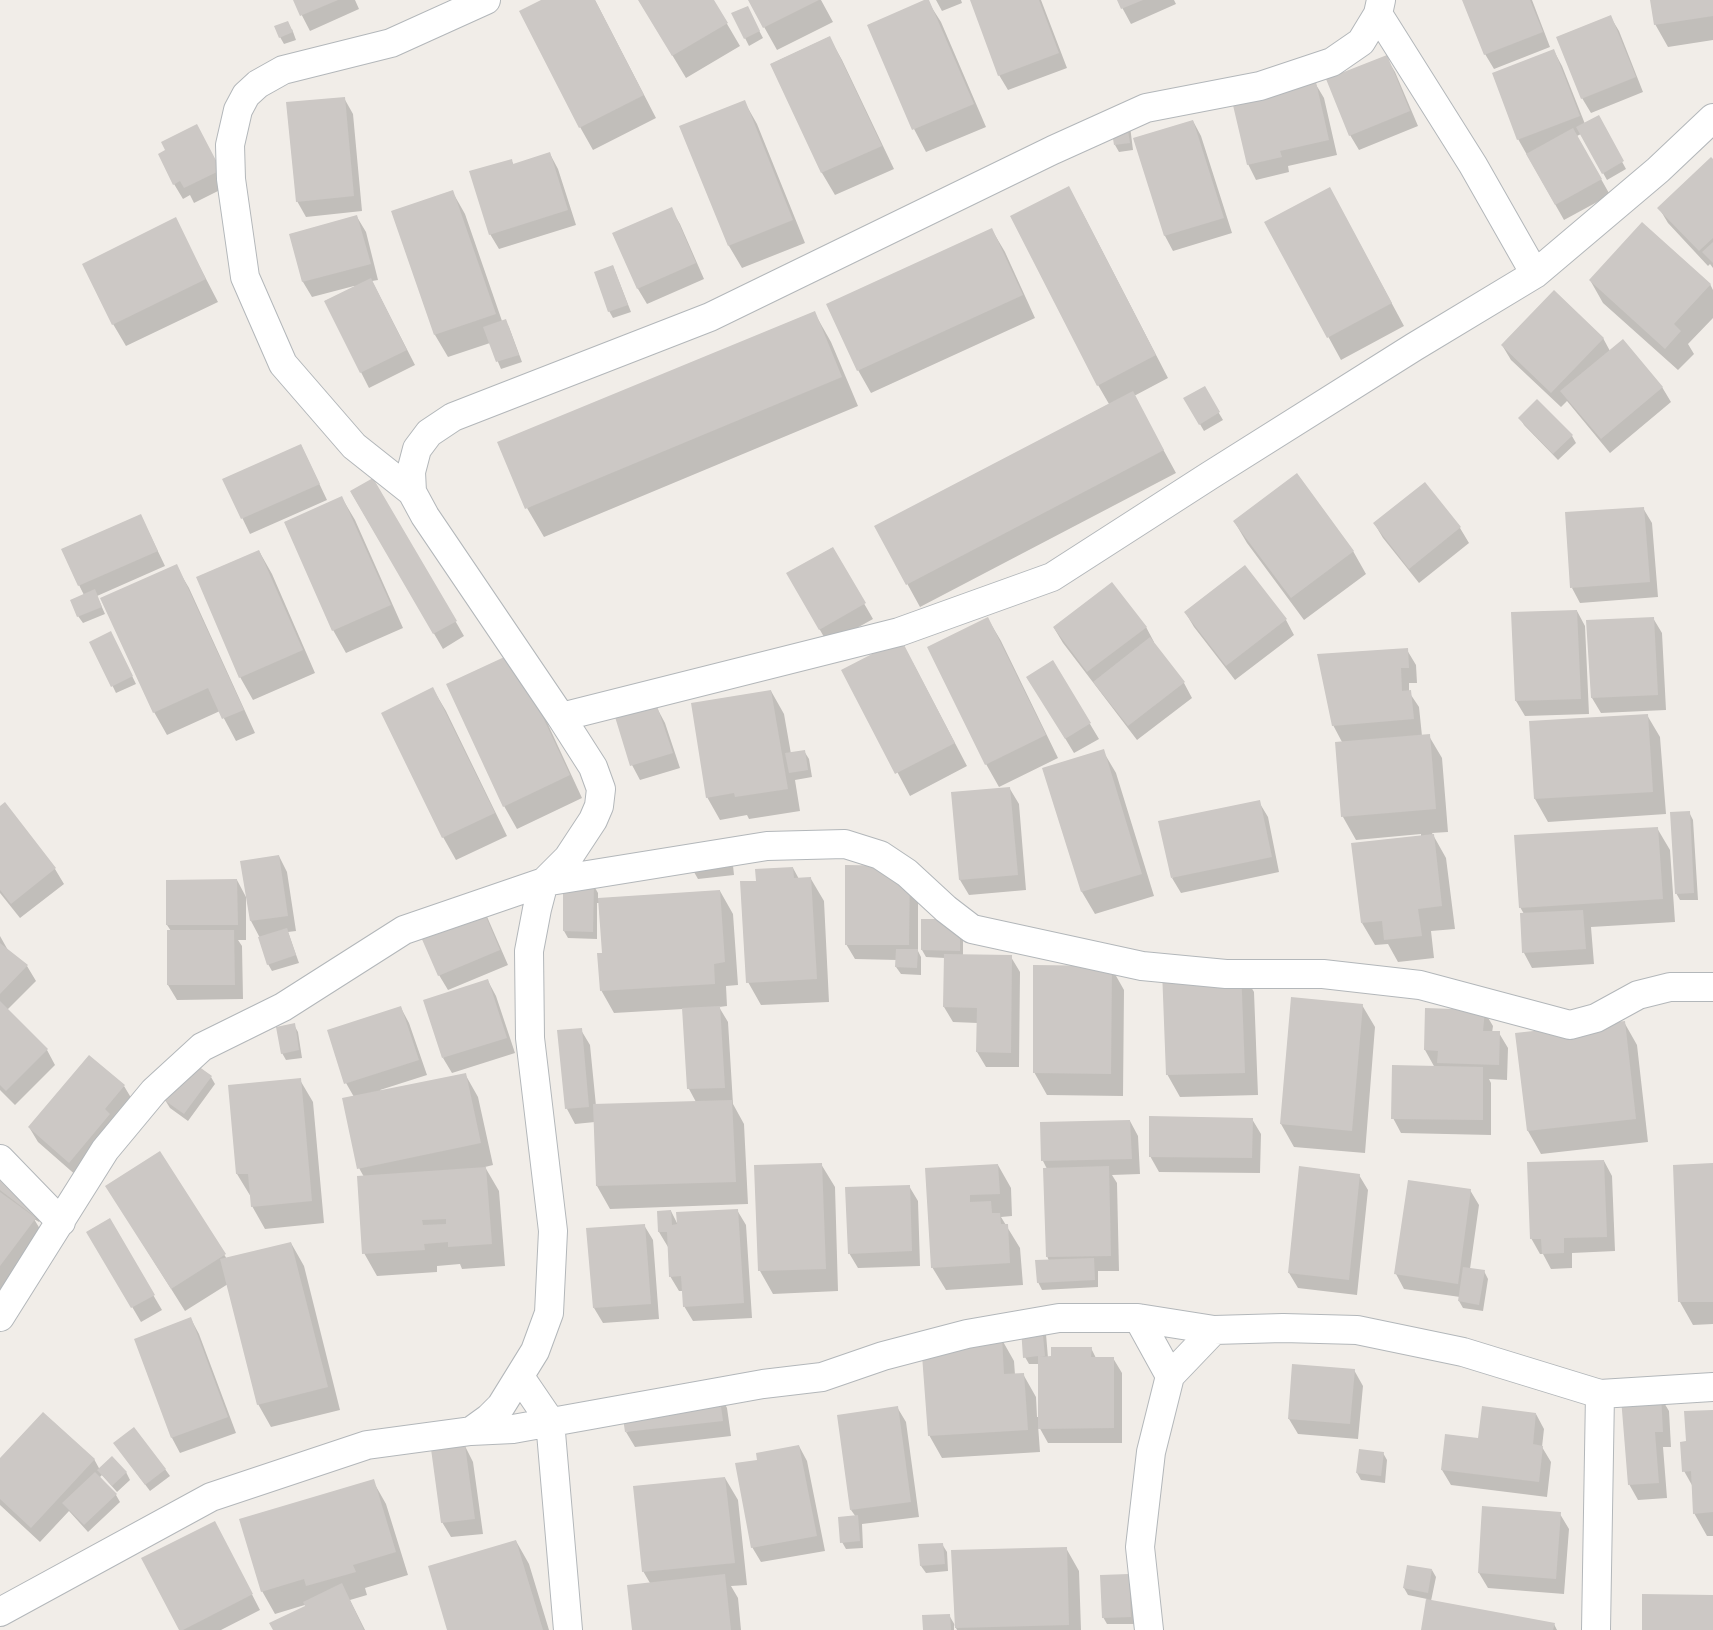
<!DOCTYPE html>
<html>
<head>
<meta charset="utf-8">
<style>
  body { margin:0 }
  canvas { display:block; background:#f1ede8 }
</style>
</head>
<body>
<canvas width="1713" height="1630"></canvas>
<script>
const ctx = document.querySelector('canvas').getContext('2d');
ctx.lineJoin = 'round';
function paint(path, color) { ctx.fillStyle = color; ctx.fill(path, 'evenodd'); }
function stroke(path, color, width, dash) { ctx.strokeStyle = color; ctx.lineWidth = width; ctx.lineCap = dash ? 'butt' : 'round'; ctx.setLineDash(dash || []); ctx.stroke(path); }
const shadow = new Path2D(`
  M294 0H355L359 9 310 31Z
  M544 0H595L656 118 593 150 580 127Z
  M639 0H713L740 46 686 78Z
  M749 0H821L833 22 777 50Z
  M927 0 941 22 986 127 926 152 914 129Z
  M936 0H961L962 3 942 11Z
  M971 0H1041L1067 68 1008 90 999 75Z
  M1118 0H1174L1176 4 1131 24Z
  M1463 0H1532L1550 47 1494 69 1485 54Z
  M1651 0H1713V40L1668 47 1655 24Z
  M751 15 763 38 749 46 745 38Z
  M1610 16 1619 31 1643 92 1591 113 1582 98Z
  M292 29 296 40 284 44 280 37Z
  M829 37 842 60 894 169 835 195 822 173 771 64Z
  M1554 51 1562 66 1585 124 1598 117 1626 169 1607 180 1581 134 1577 136 1610 195 1564 220 1518 139Z
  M1386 57 1395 72 1418 126 1359 150 1350 135Z
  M1315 83 1324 98 1337 155 1288 166 1289 172 1256 180 1248 164Z
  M344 98 353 114 362 211 306 217 297 201Z
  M744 101 757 124 805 243 742 268 729 246Z
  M1193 121 1201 136 1232 233 1173 251 1165 236 1134 139Z
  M196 125 228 186 194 203 190 195 183 199 174 184Z
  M1130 126 1133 150 1119 152 1115 145Z
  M550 154 558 169 576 225 499 249 490 234 511 160 514 165Z
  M1713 161V268L1710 264 1708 266 1668 223 1659 208Z
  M452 191 465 214 502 321 505 320 509 327 522 362 501 369 490 343 448 357 435 335Z
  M671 209 680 224 704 279 647 304 638 289 614 233Z
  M1081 210 1168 378 1134 396 1176 473 920 607 876 527 1109 404 1098 385Z
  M1342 211 1404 326 1341 360 1266 223Z
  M357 217 366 232 378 280 372 281 415 365 369 388 325 301 355 287 354 286 312 297 303 282 291 234Z
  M175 219 218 302 126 346 113 324Z
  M992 230 1005 252 1035 318 871 393 858 370Z
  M613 266 631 312 613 318 609 311Z
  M1590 280 1710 284 1713 290V318L1688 344 1694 354 1678 370 1603 303Z
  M814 312 831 342 858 406 544 537 527 508Z
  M1603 338 1610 351 1662 387 1671 402 1610 453 1567 401 1561 407 1511 360 1502 345Z
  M1204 388 1223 420 1204 431 1185 399Z
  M1520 418 1572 436 1576 443 1558 460 1524 425Z
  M301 445 327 500 250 534 224 480Z
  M373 479 464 636 443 649 351 492Z
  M1425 484 1460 528 1469 543 1419 583 1383 538 1374 523Z
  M342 498 355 520 403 628 346 653 333 630 285 522Z
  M1643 508 1652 523 1658 597 1580 603 1572 588Z
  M141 516 165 566 97 596 105 614 83 623 78 616 84 595 79 585Z
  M1234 521 1353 551 1366 574 1304 620 1247 543Z
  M832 548 873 619 828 644 788 574Z
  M259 551 272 574 315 673 253 700 240 677Z
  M176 566 189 588 255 733 236 741 220 711 167 735 154 712Z
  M1244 567 1286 620 1294 635 1235 680 1194 627 1185 612Z
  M1577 611 1585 626 1589 714 1525 716 1516 701 1513 614Z
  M1653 618 1662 633 1666 710 1601 713 1592 698 1588 621Z
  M988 619 1001 641 1058 758 999 787 986 764Z
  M1146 627 1154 642 1153 643 1184 683 1192 698 1137 740 1063 643 1054 628Z
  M114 639 136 684 116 693 91 642Z
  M1407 650 1416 665 1417 683H1409V692L1419 707 1422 736H1429L1442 758 1448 832 1432 833 1446 858 1455 929 1431 931 1434 958 1398 962 1388 944 1375 945 1362 923 1421 836V834L1356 840 1343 817 1336 743 1342 742 1333 725Z
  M913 663 967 766 910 796 843 670Z
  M526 677 582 798 517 829 504 806Z
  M433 689 446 711 507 836 456 860 443 837Z
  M771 691 784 714 791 754 804 751 809 759 812 777 795 780 800 811 749 819 747 815 720 820 707 797Z
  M1037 692 1090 724 1099 739 1074 753Z
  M657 708 665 723 680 768 640 780 632 765Z
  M1647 715 1660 737 1666 814 1548 822 1535 799 1530 722Z
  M1103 751 1116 773 1154 896 1095 914 1082 892 1043 769Z
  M1010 789 1019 804 1026 890 969 895 960 880 952 793Z
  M1259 802 1268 817 1279 872 1181 893 1172 878Z
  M5 804 55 869 64 884 20 918 0 893V807Z
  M1689 812 1693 820 1698 900H1680L1676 893Z
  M1657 828 1670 850 1675 922 1591 927 1594 964 1532 968 1524 953V914L1520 907Z
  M691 853 732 856 734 875 698 879 694 872Z
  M279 856 287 872 296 931 288 932 299 963 272 971 268 964 260 938 251 921 242 862Z
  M793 868 799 879H811L824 901 829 1002 761 1005 748 982 757 882Z
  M237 880 246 897V940H238L242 946 243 999 177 1000 168 985 171 931 167 925V881Z
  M918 882V951L921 957V975L901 974 896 967 897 960 855 959 846 944Z
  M594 886 598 893V899L720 891 733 914 738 985 726 986 727 1006 719 1007 728 1022 733 1104 744 1124 748 1204 610 1209 597 1186 595 1122 575 1124 567 1109 581 1030 590 1045 596 1106 696 1102 689 1089 683 1009 614 1013 601 990 603 954 599 903H597V939L568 938 564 931Z
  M485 912 508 965 448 990 439 975 416 922Z
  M922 920 963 928V955L1011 957 1020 972 1019 1067H986L977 1052 978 1023 953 1022 944 1007 945 958 926 957 922 950Z
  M0 936 9 952 27 966 36 981 7 1010 47 1050 55 1065 15 1105 0 1090Z
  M1111 967 1124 990 1123 1096 1047 1095 1034 1072Z
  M1241 970 1254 992 1258 1095 1180 1097 1167 1074Z
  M488 981 496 996 515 1053 452 1073 443 1058Z
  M1292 999 1362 1005 1375 1027 1365 1153 1294 1147 1281 1124Z
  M401 1008 409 1023 427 1075 380 1090 381 1091 465 1074 478 1097 493 1165 485 1167 499 1191 505 1266 462 1269 460 1264 437 1266V1272L377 1276 364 1253V1177L359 1168 354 1097 346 1083Z
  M1427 1009 1484 1011 1493 1026 1492 1033H1499L1508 1048 1507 1080 1489 1079 1491 1083V1135L1401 1133 1393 1118 1435 1068 1425 1050Z
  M1624 1022 1637 1045 1648 1142 1541 1154 1528 1131 1516 1034Z
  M294 1025 298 1032 302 1058 286 1060 282 1053Z
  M211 1077 215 1084 188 1121 170 1108 165 1100Z
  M300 1080 313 1102 324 1223 265 1229 252 1206 251 1197 237 1174Z
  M124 1086 133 1101 78 1177 38 1142 29 1127Z
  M1252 1119 1261 1134 1260 1173 1159 1172 1150 1156Z
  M1130 1121 1138 1136 1140 1174 1112 1175 1117 1183 1119 1271H1098V1287L1042 1290 1038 1282 1049 1261 1047 1256V1169L1043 1161 1041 1124Z
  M159 1153 227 1259 291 1243 304 1266 340 1410 271 1427 258 1404 228 1284 185 1311 107 1187Z
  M0 1159 54 1202 39 1222 34 1219 43 1234 0 1292Z
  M1604 1161 1612 1176 1615 1251 1572 1253V1268L1551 1269 1543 1254H1540L1531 1238Z
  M821 1164 835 1187 838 1291 773 1294 760 1271 755 1166Z
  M998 1165 1011 1188 1012 1216 1001 1217 1020 1248 1023 1285 946 1290 932 1267 926 1170Z
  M1713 1165V1324L1693 1325 1680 1302 1675 1166Z
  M1359 1175 1368 1190 1357 1295 1298 1288 1289 1273Z
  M909 1186 918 1201 920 1266 858 1268 849 1253Z
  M1470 1190 1479 1205 1470 1269 1484 1271 1488 1279 1483 1311 1463 1308 1459 1301 1460 1297 1404 1289 1396 1274Z
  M737 1210 746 1225 752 1318 693 1321 684 1306 683 1291H679L670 1276 668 1247 659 1232 671 1211 678 1225Z
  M109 1220 162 1310 141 1322 88 1232Z
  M644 1225 653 1240 659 1319 603 1323 594 1308Z
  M191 1319 199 1334 236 1433 180 1453 172 1438Z
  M1042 1327 1046 1334 1048 1358 1091 1348 1096 1358H1113L1122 1373V1443H1048L1038 1425 1040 1452 942 1458 929 1435 1001 1338 1014 1361 1015 1375 1023 1374 1036 1397 1037 1417H1040L1039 1364H1029L1025 1357Z
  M1293 1365 1354 1370 1363 1386 1358 1439 1298 1434 1289 1419Z
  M719 1393 727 1408 731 1436 635 1447 626 1432Z
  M1660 1396 1669 1411 1671 1447H1663L1667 1498 1638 1500 1629 1484Z
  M897 1407 906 1422 919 1517 862 1524 863 1548 846 1549 842 1542 856 1517 851 1510Z
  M1713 1411V1536H1707L1694 1513 1693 1487 1684 1471 1687 1442Z
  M1536 1414 1544 1429 1542 1447 1551 1462 1547 1497 1451 1485 1442 1470Z
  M114 1443 165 1469 170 1476 150 1491Z
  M465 1446 473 1462 483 1534 451 1537 442 1522Z
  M799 1446 807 1461 825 1551 761 1562 752 1547 758 1461Z
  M1383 1453 1387 1460 1385 1483 1361 1480 1357 1473Z
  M94 1459 100 1470 126 1472 130 1480 117 1492 102 1475 100 1477 116 1495 120 1502 88 1532 69 1511 40 1542 0 1505V1460Z
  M725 1478 738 1500 747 1585 731 1586 738 1598 741 1630H633L650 1583 643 1571Z
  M373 1481 386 1504 408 1575 365 1588 367 1595 350 1600 365 1630H274L309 1606 308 1604 275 1614 262 1591Z
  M1560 1514 1569 1529 1564 1594 1488 1588 1479 1573Z
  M223 1538 260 1610 221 1630H180Z
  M516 1541 529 1564 549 1630H448Z
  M942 1544 947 1552 948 1571 926 1573 921 1566 920 1546Z
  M1066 1548 1079 1571 1081 1630H957L954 1624V1630H924L949 1615 956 1627Z
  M1432 1570 1436 1577 1431 1601 1554 1624 1557 1630H1422L1427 1599 1408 1595 1404 1588Z
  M1128 1575 1132 1583 1134 1624H1107L1103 1617Z`);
const building = new Path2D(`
  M293 0H338L300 16Z
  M541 0H595L644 95 579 128 519 11Z
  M638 0H714L728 23 672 56Z
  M748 0H819L763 28Z
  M924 0H929L974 104 912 130 867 25Z
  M970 0H1039L1059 53 998 76Z
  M1117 0H1143L1121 9Z
  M1462 0H1530L1543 32 1484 55Z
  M1650 0H1713V16L1654 25Z
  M748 6 760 31 744 39 731 13Z
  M1611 15 1636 77 1581 99 1556 37Z
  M288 21 293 32 279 38 274 26Z
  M830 36 882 146 821 173 770 64Z
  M1554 49 1580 116 1517 140 1492 73Z
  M1387 55 1410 111 1349 136 1326 79Z
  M1316 82 1329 140 1280 151 1282 157 1247 165 1232 101Z
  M345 97 354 196 296 202 286 102Z
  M745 100 793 220 728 246 679 126Z
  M1599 115 1624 161 1602 174 1576 127Z
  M1126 118 1130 143 1114 145 1110 120Z
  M1193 120 1224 218 1164 236 1133 138Z
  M197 124 221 170 184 188 180 181 173 185 158 154 165 150 161 142Z
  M1573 128 1602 179 1555 205 1526 154Z
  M550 152 568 210 489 235 469 171 512 159 513 164Z
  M1711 157 1713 159V238L1699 251 1657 208Z
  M1069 186 1156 355 1097 386 1010 216Z
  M1330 187 1392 303 1327 338 1264 222Z
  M453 190 496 314 434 335 391 211Z
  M672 207 696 263 637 289 612 233Z
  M357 215 371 264 302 282 289 234Z
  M176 217 206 279 112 325 82 264Z
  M1642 222 1711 284 1674 324 1681 331 1665 349 1589 280Z
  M992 228 1023 295 857 371 826 304Z
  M1713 242V263L1702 252Z
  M613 265 628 305 608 312 594 272Z
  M371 278 407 350 360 373 324 301Z
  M1554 290 1604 338 1551 393 1501 345Z
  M815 311 842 377 525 509 497 442Z
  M506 319 519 355 496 362 483 327Z
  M1623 339 1663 387 1601 439 1560 391Z
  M1205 386 1220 412 1199 425 1183 398Z
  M1133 391 1164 450 906 585 874 526Z
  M1537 399 1573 435 1553 454 1518 418Z
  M301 444 320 484 241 519 222 479Z
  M1297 473 1354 551 1291 598 1233 521Z
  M373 478 457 621 433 634 350 491Z
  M1425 482 1461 527 1409 569 1373 523Z
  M342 496 391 605 332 631 284 522Z
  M1644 507 1650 582 1570 588 1565 512Z
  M141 514 158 551 78 586 61 549Z
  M833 547 866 603 819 630 786 573Z
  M259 550 303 650 239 678 196 577Z
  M177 564 244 710 222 719 208 688 153 713 100 598Z
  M1245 565 1287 619 1226 666 1184 612Z
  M1112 582 1147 627 1087 672 1053 627Z
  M95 589 102 607 77 617 70 600Z
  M1577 610 1581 699 1515 701 1511 612Z
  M988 617 1046 735 985 765 927 647Z
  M1654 617 1658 695 1591 698 1586 620Z
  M111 631 133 676 111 687 89 642Z
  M1150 637 1185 682 1128 726 1093 682Z
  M901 639 955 743 895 774 841 670Z
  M1408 648 1409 668H1401L1402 691 1411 690 1414 719 1332 726 1317 654Z
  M513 653 570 775 503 807 446 684Z
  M1053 660 1091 723 1065 739 1026 677Z
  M433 687 495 813 442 838 381 713Z
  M771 690 788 789 735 797 734 793 706 798 691 703Z
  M636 699 640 711 657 706 673 753 630 766 612 707Z
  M1648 714 1653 792 1534 799 1529 721Z
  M1430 734 1436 809 1341 817 1335 742Z
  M1104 749 1142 874 1081 892 1042 768Z
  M805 750 808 770 789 773 785 753Z
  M1010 787 1018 875 959 880 951 792Z
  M1260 800 1272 857 1171 878 1158 821Z
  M5 802 56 868 11 904 0 890V806Z
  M1690 811 1694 893 1675 894 1670 812Z
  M1658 827 1663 899 1519 908 1514 835Z
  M1434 834 1442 906 1418 909 1422 936 1384 940 1382 921 1361 923 1351 843Z
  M279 855 288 916 250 921 240 861Z
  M845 865 910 866 909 945H845Z
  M793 867 794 878 811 877 817 979 746 983 740 881H756L755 869Z
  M237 879 238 925H166V880Z
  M563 884H594L593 932 563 931Z
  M720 890 725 962 714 964 715 984 600 991 597 953H602L598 898Z
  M477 895 500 950 438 976 414 921Z
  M1583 910 1586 949 1522 953 1520 913Z
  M921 919H960V951L921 950Z
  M287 928 296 955 267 965 258 937Z
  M167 930H234L235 985H167Z
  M0 943 28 965 0 994Z
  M896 949H918L917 968 895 967Z
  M944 954 1012 955 1011 1053 976 1052 977 1008 943 1007Z
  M1033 965 1112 966 1111 1074 1033 1073Z
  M1241 968 1245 1073 1166 1075 1162 970Z
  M488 979 507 1038 442 1058 423 1000Z
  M1291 997 1363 1004 1352 1131 1280 1124Z
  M0 1001 48 1049 6 1091 0 1085Z
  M401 1006 419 1060 344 1084 327 1030Z
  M720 1006 725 1088 687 1089 682 1008Z
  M1425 1008 1485 1010 1483 1031H1500L1499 1065 1437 1063 1438 1051 1424 1050Z
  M1625 1021 1636 1119 1527 1131 1515 1033Z
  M295 1023 299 1050 281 1054 276 1027Z
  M582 1028 589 1107 565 1109 557 1030Z
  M89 1055 125 1085 105 1109 110 1114 69 1163 28 1127Z
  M191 1061 212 1076 184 1114 164 1100Z
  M1392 1065 1483 1067V1120L1391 1119Z
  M466 1073 481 1143 357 1169 342 1098Z
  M301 1078 312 1201 251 1207 248 1174H236L228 1085Z
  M732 1100 736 1182 596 1186 593 1104Z
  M1149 1116 1253 1118 1252 1158 1149 1157Z
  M1130 1120 1132 1159 1041 1161 1040 1122Z
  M160 1151 226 1254 171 1289 105 1186Z
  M0 1156 50 1194 34 1216 0 1190Z
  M1604 1160 1607 1237 1564 1238V1253L1542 1254 1541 1239H1530L1527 1162Z
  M822 1163 826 1269 758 1271 754 1165Z
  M1713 1163V1302H1678L1673 1165Z
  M998 1164 1000 1194 970 1195V1202L991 1201 992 1213H1000L1001 1224H1008L1010 1263 931 1268 925 1168Z
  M1109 1166 1111 1256 1046 1257 1043 1168Z
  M1299 1166 1360 1174 1349 1280 1288 1273Z
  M486 1167 492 1244 448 1247V1242L424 1244 425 1250 362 1254 357 1176ZM446 1219V1224L423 1225 422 1220Z
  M1408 1180 1471 1189 1458 1284 1394 1274Z
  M910 1185 912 1251 848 1254 845 1187Z
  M0 1192 36 1218 0 1266Z
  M738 1209 744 1303 683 1307 681 1276 669 1277 667 1232H658L657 1211 671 1210 672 1225 677 1224 676 1212Z
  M110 1218 155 1295 131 1308 86 1232Z
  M645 1224 651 1304 593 1308 586 1228Z
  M291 1242 328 1387 257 1405 220 1259Z
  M1094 1258 1095 1280 1037 1283 1035 1260Z
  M1463 1267 1485 1270 1479 1305 1458 1301Z
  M191 1317 228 1417 171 1438 134 1339Z
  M1042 1326 1045 1356 1040 1357 1051 1356V1347H1092L1091 1357H1114V1428L1038 1429V1356L1023 1358 1021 1328Z
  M1002 1337 1004 1374 1024 1373 1028 1430 928 1436 921 1342Z
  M1292 1364 1355 1369 1350 1424 1288 1419Z
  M719 1392 723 1421 625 1432 621 1404Z
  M1661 1395 1663 1432H1655L1659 1483 1628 1485 1621 1398Z
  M898 1406 911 1502 850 1510 837 1415Z
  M1482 1406 1536 1413 1533 1444 1543 1446 1539 1482 1441 1470 1445 1434 1478 1438Z
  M1713 1410V1512L1693 1514 1691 1471 1682 1472 1680 1442 1686 1441 1684 1411Z
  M43 1412 95 1459 31 1528 0 1499V1458Z
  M134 1427 166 1469 145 1485 113 1443Z
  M465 1445 475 1519 441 1523 431 1449Z
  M799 1445 817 1536 751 1548 735 1463 757 1460 756 1453Z
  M1359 1449 1384 1452 1381 1476 1356 1473Z
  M112 1456 127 1472 112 1486 97 1470Z
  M95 1472 117 1494 84 1525 62 1503Z
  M725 1477 735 1563 642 1572 633 1486Z
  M374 1479 396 1552 353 1565 356 1572 306 1586 304 1579 261 1592 239 1519Z
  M1482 1506 1561 1512 1556 1579 1478 1573Z
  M858 1515 860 1541 840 1543 838 1517Z
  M215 1521 253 1594 183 1630H179L141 1558Z
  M516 1540 543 1630H447L428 1566Z
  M943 1543 945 1564 920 1566 918 1544Z
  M1067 1547 1069 1625 955 1628 951 1550Z
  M1407 1565 1432 1569 1428 1593 1403 1588Z
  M725 1574 731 1630H632L627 1585Z
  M1129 1574 1131 1617 1102 1618 1100 1575Z
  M342 1583 364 1630H273L269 1623 305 1606 303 1602Z
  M1642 1594 1713 1595V1630H1642Z
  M1426 1599 1555 1623 1553 1630H1421Z
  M950 1614 951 1630H923L922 1615Z`);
const minor = new Path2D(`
  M1378 14 1473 165 1535 274
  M412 492 354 446 283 364 245 277 231 179 230 145 238 110 246 95 258 84 283 70 391 43 486 0
  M561 717 899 632 1052 577 1209 476 1414 347 1535 274 1658 170 1713 118
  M0 1159 61 1222
  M0 1317 105 1150 154 1091 202 1047 283 1007 404 930 544 882 767 846 845 844 880 855 907 873 946 909 972 929 1142 966 1226 974H1323L1420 985 1570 1025 1596 1018 1638 995 1670 987H1713
  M1138 1318 1170 1376
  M520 1377 550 1421 568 1630
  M471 1431 513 1429 763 1384 822 1377 883 1356 967 1334 1059 1318H1138L1214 1330 1283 1328 1357 1330 1463 1352 1600 1394 1713 1387
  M0 1612 211 1497 367 1445 471 1431 489 1418 501 1406 535 1351 549 1313 553 1231 530 1038 529 951 537 909 544 882 568 858 593 820 599 806 601 789 593 767 561 717 425 516 412 492 411 472 417 449 429 433 453 417 710 317 1053 150 1146 108 1260 86 1332 62 1361 42 1378 14 1381 0
  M1149 1630 1140 1547 1151 1452 1170 1376 1214 1330
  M1596 1630 1600 1394`);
paint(shadow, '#0003');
paint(building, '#ccc8c5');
stroke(minor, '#b3b7ba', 30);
stroke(minor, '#fff', 28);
</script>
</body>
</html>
